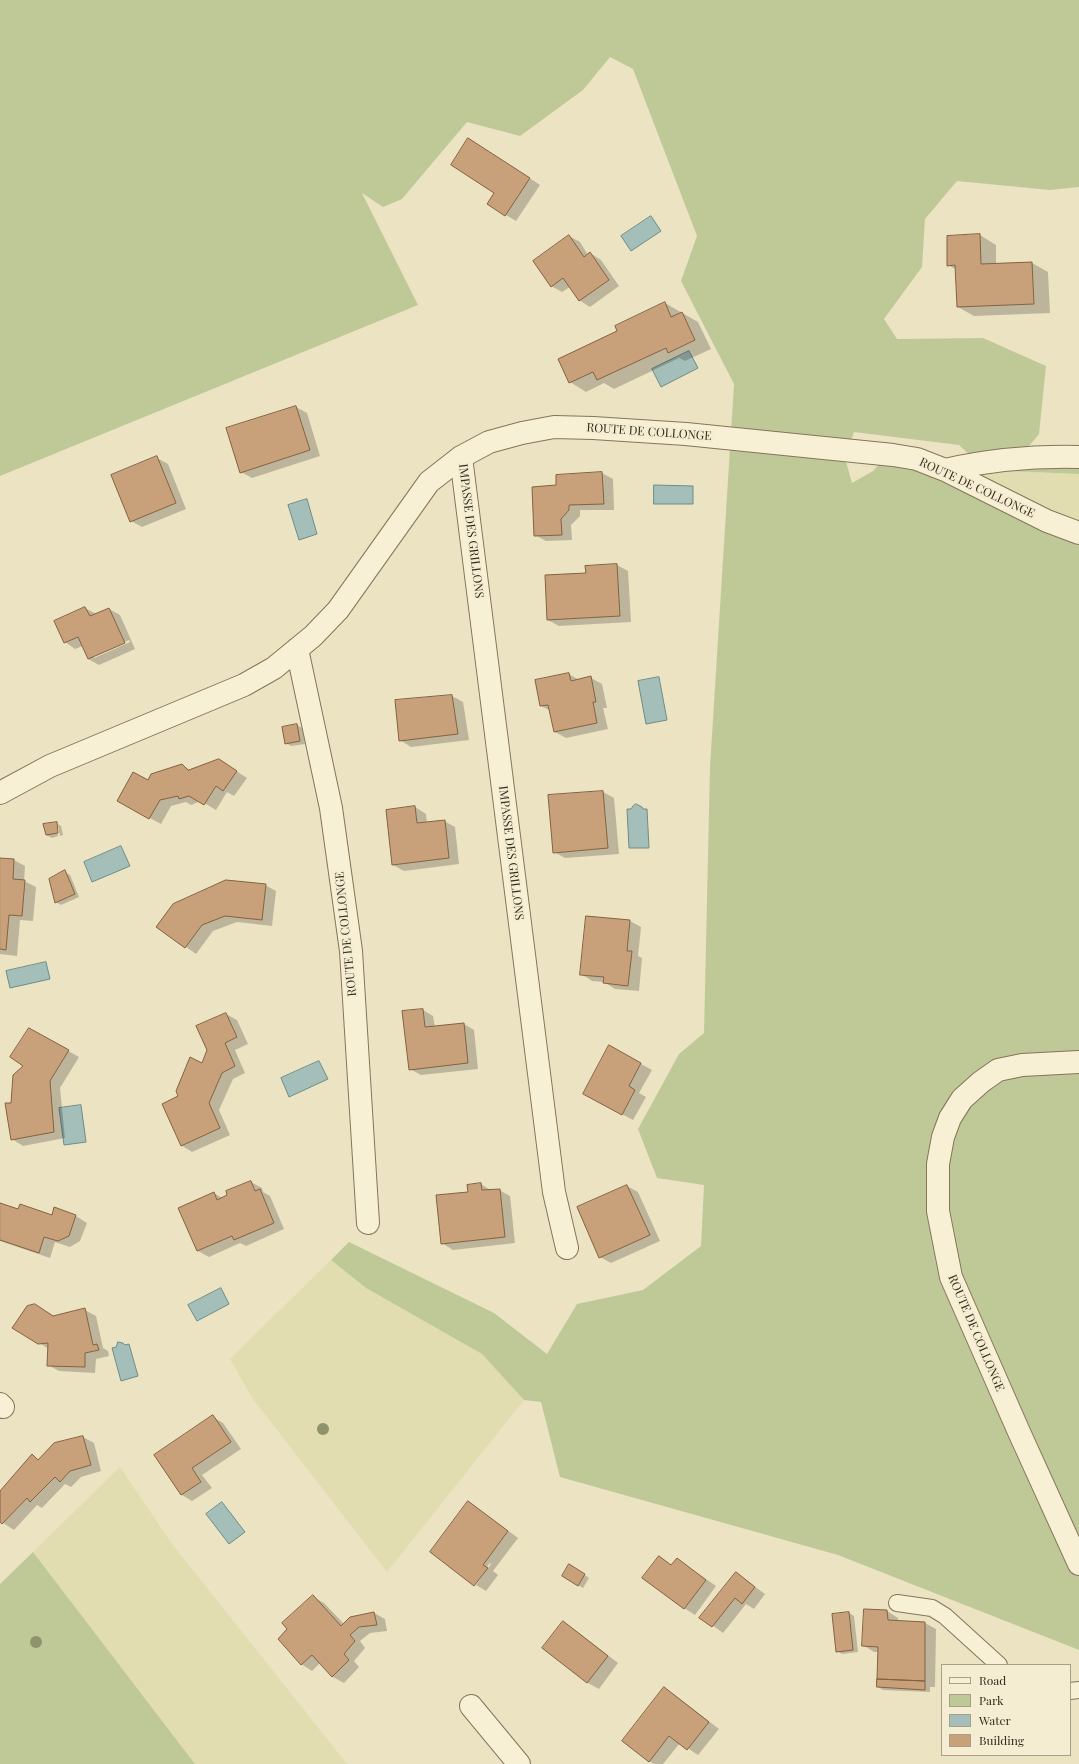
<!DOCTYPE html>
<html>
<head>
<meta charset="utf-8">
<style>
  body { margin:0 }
  #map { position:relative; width:1079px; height:1764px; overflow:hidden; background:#ece3c2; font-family:"Playfair Display",serif }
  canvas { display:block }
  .legend { position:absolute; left:941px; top:1664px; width:130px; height:92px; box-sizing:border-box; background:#f4edd1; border:1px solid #a89f89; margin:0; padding:5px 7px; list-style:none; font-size:12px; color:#352b1e }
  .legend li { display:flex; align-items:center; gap:8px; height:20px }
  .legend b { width:20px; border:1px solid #a89f89 }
</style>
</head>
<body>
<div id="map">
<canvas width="1079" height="1764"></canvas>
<ul class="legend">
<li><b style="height:5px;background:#f7f0d5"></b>Road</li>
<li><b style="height:11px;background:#bfc997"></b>Park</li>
<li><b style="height:11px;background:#a4bfb9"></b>Water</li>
<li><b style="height:11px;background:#c8a17a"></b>Building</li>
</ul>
</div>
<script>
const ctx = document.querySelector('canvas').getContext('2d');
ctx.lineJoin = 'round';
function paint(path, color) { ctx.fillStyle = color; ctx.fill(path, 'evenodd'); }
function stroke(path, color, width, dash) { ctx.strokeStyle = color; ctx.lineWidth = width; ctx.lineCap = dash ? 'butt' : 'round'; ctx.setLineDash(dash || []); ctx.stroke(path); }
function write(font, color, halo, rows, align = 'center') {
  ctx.font = font + ' "Playfair Display",serif'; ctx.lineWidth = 4; ctx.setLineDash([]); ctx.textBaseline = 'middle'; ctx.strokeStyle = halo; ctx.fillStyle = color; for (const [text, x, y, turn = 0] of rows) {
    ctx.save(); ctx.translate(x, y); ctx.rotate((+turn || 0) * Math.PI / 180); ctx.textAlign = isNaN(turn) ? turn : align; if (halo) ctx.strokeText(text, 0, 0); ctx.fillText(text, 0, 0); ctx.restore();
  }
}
const farmland = new Path2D(`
  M986 470 1079 474V526L970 471Z
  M331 1260 366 1288 482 1354 524 1400 387 1572 253 1399 230 1359Z
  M120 1467 172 1544 347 1764H195L33 1552Z`);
const green = new Path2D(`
  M0 0H1079V187L1050 190 957 181 925 219 922 267 884 319 897 339 983 338 1046 366 1039 434 1015 463H1079V474L986 470 959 445 854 432 845 458 852 483 873 471 880 463 913 470 932 477 1006 512 1079 542V1650L838 1555 560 1477 541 1402 524 1400 482 1354 366 1288 331 1260 349 1242 494 1313 547 1354 577 1304 643 1290 701 1246 704 1185 657 1178 638 1129 679 1054 704 1033 710 767 734 384 681 281 697 236 633 69 610 57 583 90 520 136 467 122 402 199 383 207 362 193 418 305 0 476Z
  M33 1552 195 1764H0V1584Z`);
const water = new Path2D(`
  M651 216 661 231 631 251 621 236Z
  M689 351 698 368 661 387 652 369Z
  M654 485 693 486V504H654Z
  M307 499 317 534 299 540 288 505Z
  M659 677 667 720 646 724 638 681Z
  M636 804 642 807 643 809H647L649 848H629L627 809H631L633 806Z
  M121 846 130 866 92 882 84 862Z
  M46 962 50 979 10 988 6 971Z
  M319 1061 328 1079 289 1097 281 1078Z
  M81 1105 86 1142 64 1145 59 1108Z
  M221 1288 229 1304 197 1321 188 1305Z
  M118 1342 123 1343 125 1345 129 1344 138 1376 121 1381 112 1348 116 1347Z
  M222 1502 245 1532 229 1544 206 1514Z`);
const shadow = new Path2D(`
  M480 146 540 185 516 221 506 215Z
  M980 235 996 245V265L1032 263 1048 272 1050 313 974 316 958 307 957 270 948 265Z
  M569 236 580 242 588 255 590 253 601 260 619 286 590 307 579 300 570 287 562 292 551 286Z
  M665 303 698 322 711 349 685 361 679 358 614 389 604 383 586 392 570 382 618 331Z
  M296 407 307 413 320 456 252 478 241 472Z
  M157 458 168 464 186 509 142 527 131 521Z
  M602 473 613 479 614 510H580V516L571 525 572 540 546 541 535 535 557 486Z
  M617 565 628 571 631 622 559 626 548 620 587 574 586 567Z
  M85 608 96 614 109 609 120 615 135 649 99 665 88 659 83 646 75 649 65 642ZM129 640 130 642 94 658V655Z
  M569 674 579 680 591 678 602 684 607 708H603L608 729 566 738 555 732 551 711 541 706Z
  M452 696 463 702 469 740 411 747 400 740 396 701Z
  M297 725 302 728 305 744 291 746 286 743Z
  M219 760 247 778 234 796 227 792 216 810 201 801 191 805 186 802 171 806 161 824 129 807 148 781 182 765 190 770Z
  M603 792 614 798 619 854 565 858 554 852 549 796Z
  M415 807 426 814 427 823 444 821 455 827 459 864 404 871 393 865Z
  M56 823 61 826 63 835 60 836 58 825H56L58 836 52 838 46 835Z
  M0 859 14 860 25 866 24 881 36 887 33 921 20 920 17 956 0 954Z
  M65 872 70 875 79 897 61 905 56 902Z
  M265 885 276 891 272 926 237 922 213 931 196 954 158 927Z
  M630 921 641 927 638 956 642 958 639 991 615 989 604 982 592 981 581 974Z
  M423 1010 433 1016 435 1027 464 1024 474 1030 478 1069 421 1075 410 1069Z
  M226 1014 237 1020 248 1044 235 1050 245 1073 233 1079 219 1110 230 1135 192 1152 181 1145 179 1097 202 1064 208 1050 197 1027Z
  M29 1029 79 1057 60 1088 65 1138 23 1146 12 1139V1104L25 1066Z
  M610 1047 652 1070 639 1093 646 1097 633 1120 595 1100Z
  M251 1182 262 1188 263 1192 270 1196 284 1229 246 1246 240 1243 209 1257 198 1251 179 1208 214 1193 222 1198Z
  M481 1184 492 1191 499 1190 510 1196 515 1243 453 1250 442 1243 469 1193Z
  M627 1186 638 1192 660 1241 611 1263 600 1257Z
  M0 1204 19 1211 52 1216 55 1209 76 1216 87 1223 80 1241 70 1247 55 1242 50 1258 0 1241Z
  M85 1310 96 1316 103 1348 108 1351 109 1356 96 1359 95 1373 59 1371 48 1365 49 1349 39 1343 46 1311 54 1316Z
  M213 1417 223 1423 241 1449 202 1475 212 1488 192 1501 182 1495 155 1456Z
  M83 1437 94 1443 101 1471 81 1477 71 1487 65 1484 42 1508 37 1505 14 1530 3 1523 0 1521V1492L32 1456 40 1460Z
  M469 1502 518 1538 493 1571 498 1575 486 1591 476 1585 491 1564 490 1563 474 1584Z
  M659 1558 672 1566 677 1559 716 1586 695 1615 684 1608Z
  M575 1568 589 1578 583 1588 578 1585Z
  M736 1573 765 1594 754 1609 746 1604 723 1633 701 1617Z
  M313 1597 324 1603 344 1624 374 1613 385 1619 387 1631 370 1633 360 1641 365 1648 354 1661 359 1667 344 1683 333 1677 320 1663 312 1671 301 1664Z
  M887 1611 898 1618V1622L925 1623 936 1629 935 1687H930V1692L883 1690 878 1687 879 1652H874L863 1645Z
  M849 1613 854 1616 858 1652 842 1654 837 1651Z
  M563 1623 574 1629 618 1663 599 1689 588 1683 543 1648Z
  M664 1688 675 1695 719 1729 698 1755 680 1743 663 1764H654L649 1761Z`);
const building = new Path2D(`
  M468 138 530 178 505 216 487 204 494 193 451 165Z
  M980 234 981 264 1032 262 1034 304 957 307 955 265 947 266V236Z
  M569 235 584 257 590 252 609 280 579 301 563 278 551 287 533 261Z
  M665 302 671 317 682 312 695 340 668 353 666 348 597 380 593 372 569 383 558 359 617 331 615 326Z
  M296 406 310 450 240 473 226 428Z
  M157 456 176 503 130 522 111 475Z
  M602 472 604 504 569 505V510L561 519 562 535 534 536 532 487 556 485V475Z
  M617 564 620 616 547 620 545 575 586 573 585 566Z
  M85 607 90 616 109 608 125 643 88 659 78 637 64 643 54 621Z
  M569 673 571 681 591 676 596 702H593L597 723 554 732 548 705 540 706 535 680Z
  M452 695 458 734 399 741 395 700Z
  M297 724 300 741 285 744 282 727Z
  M219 759 237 771 223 791 216 786 204 805 189 796 179 799 178 796 160 800 149 819 117 801 133 772 148 780 151 774 182 764 188 770Z
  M603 791 608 848 553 853 548 795Z
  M415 806 417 823 445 820 449 858 392 865 386 810Z
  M57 822 58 833 46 835 43 824Z
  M0 858 14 859 13 879 25 880 22 916 9 915 6 950 0 949Z
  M65 870 75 894 55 903 49 879Z
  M226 880 266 884 262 920 225 916 202 925 185 948 156 927 173 904Z
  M586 916 630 920 627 951H632L628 986 603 983 604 977 580 975Z
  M423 1009 425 1027 464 1023 468 1063 409 1070 402 1011Z
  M226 1013 237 1037 225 1043 235 1066 222 1073 209 1103 220 1128 181 1146 162 1104 178 1096 176 1091 190 1057 202 1063 207 1050 196 1026Z
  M29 1028 69 1050 50 1081 54 1132 11 1140 5 1103H11L13 1075 23 1066 10 1057Z
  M609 1045 641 1063 629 1086 635 1090 622 1115 583 1094Z
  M251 1181 255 1191 260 1189 274 1223 234 1240 232 1236 197 1251 178 1208 214 1192 217 1200 227 1195 226 1191Z
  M481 1183 482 1190 500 1189 505 1237 441 1244 436 1195 468 1192 467 1185Z
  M627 1185 650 1235 599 1258 577 1207Z
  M0 1203 18 1209 20 1204 52 1215 54 1207 76 1215 69 1236 58 1241 44 1237 39 1253 0 1240Z
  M35 1304 53 1316 85 1308 93 1345 97 1344 99 1350 85 1353V1367L47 1366 48 1343 38 1344 12 1328 27 1306Z
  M213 1415 231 1442 192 1468 201 1482 181 1495 154 1455Z
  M83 1436 91 1465 70 1471 60 1482 55 1477 30 1502 27 1498 2 1524 0 1522V1491L32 1454 38 1460 54 1443Z
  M468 1501 508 1531 483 1565 488 1568 474 1586 430 1552Z
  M659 1556 671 1565 677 1558 706 1580 684 1609 642 1578Z
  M569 1564 585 1574 578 1586 562 1576Z
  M736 1572 755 1587 742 1604 735 1598 712 1627 699 1618Z
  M313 1595 341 1626 350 1617 374 1612 377 1625 359 1627 350 1635 355 1641 344 1654 349 1660 332 1677 312 1655 301 1665 278 1639 287 1629 282 1623Z
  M864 1609 887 1610 888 1620 925 1622V1681L877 1679 878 1647 862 1646Z
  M849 1612 853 1650 836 1652 832 1614Z
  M563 1621 608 1656 587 1683 542 1648Z
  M877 1679 925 1681V1690L877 1687Z
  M664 1687 709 1722 687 1750 669 1736 649 1762 622 1741Z`);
const service = new Path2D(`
  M897 1603 932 1608 945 1616 999 1665
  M1070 1691 1079 1690`);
const minor = new Path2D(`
  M461 457 554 1192 567 1248
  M945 470C989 460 1034 456 1079 457
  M297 649 331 808 351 951 368 1223
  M0 793 50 766 244 685 274 668 313 636 338 610 429 482 461 457 489 442 522 433 554 427 593 428 686 434 893 455 917 459 945 470 1047 521 1079 533
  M1079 1062 1022 1065 998 1070 981 1082 962 1099 950 1118 943 1137 938 1164V1211L951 1277 1019 1432 1079 1564
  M0 1404 3 1407
  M471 1706 519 1764`);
const trees = [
  [323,1429],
  [36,1642]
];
const streetNames = [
  ["ROUTE DE COLLONGE",649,432,4],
  ["ROUTE DE COLLONGE",977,488,25],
  ["IMPASSE DES GRILLONS",471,531,83],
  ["IMPASSE DES GRILLONS",511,853,83],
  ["ROUTE DE COLLONGE",346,934,-96],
  ["ROUTE DE COLLONGE",976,1333,67]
];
paint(farmland, '#e1ddb0');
paint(green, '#bfc997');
paint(water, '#a4bfb9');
stroke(water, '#6c8c87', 1);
paint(shadow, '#0003');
paint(building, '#c8a17a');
stroke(building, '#836141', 1);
stroke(service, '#85745a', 18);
stroke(minor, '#85745a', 24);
stroke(service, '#f7f0d5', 16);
stroke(minor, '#f7f0d5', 22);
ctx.fillStyle = '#8e936c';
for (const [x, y] of trees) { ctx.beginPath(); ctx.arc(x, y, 6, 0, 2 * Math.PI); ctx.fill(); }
write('12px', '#352b1e', '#f4edd1', streetNames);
</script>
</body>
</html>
